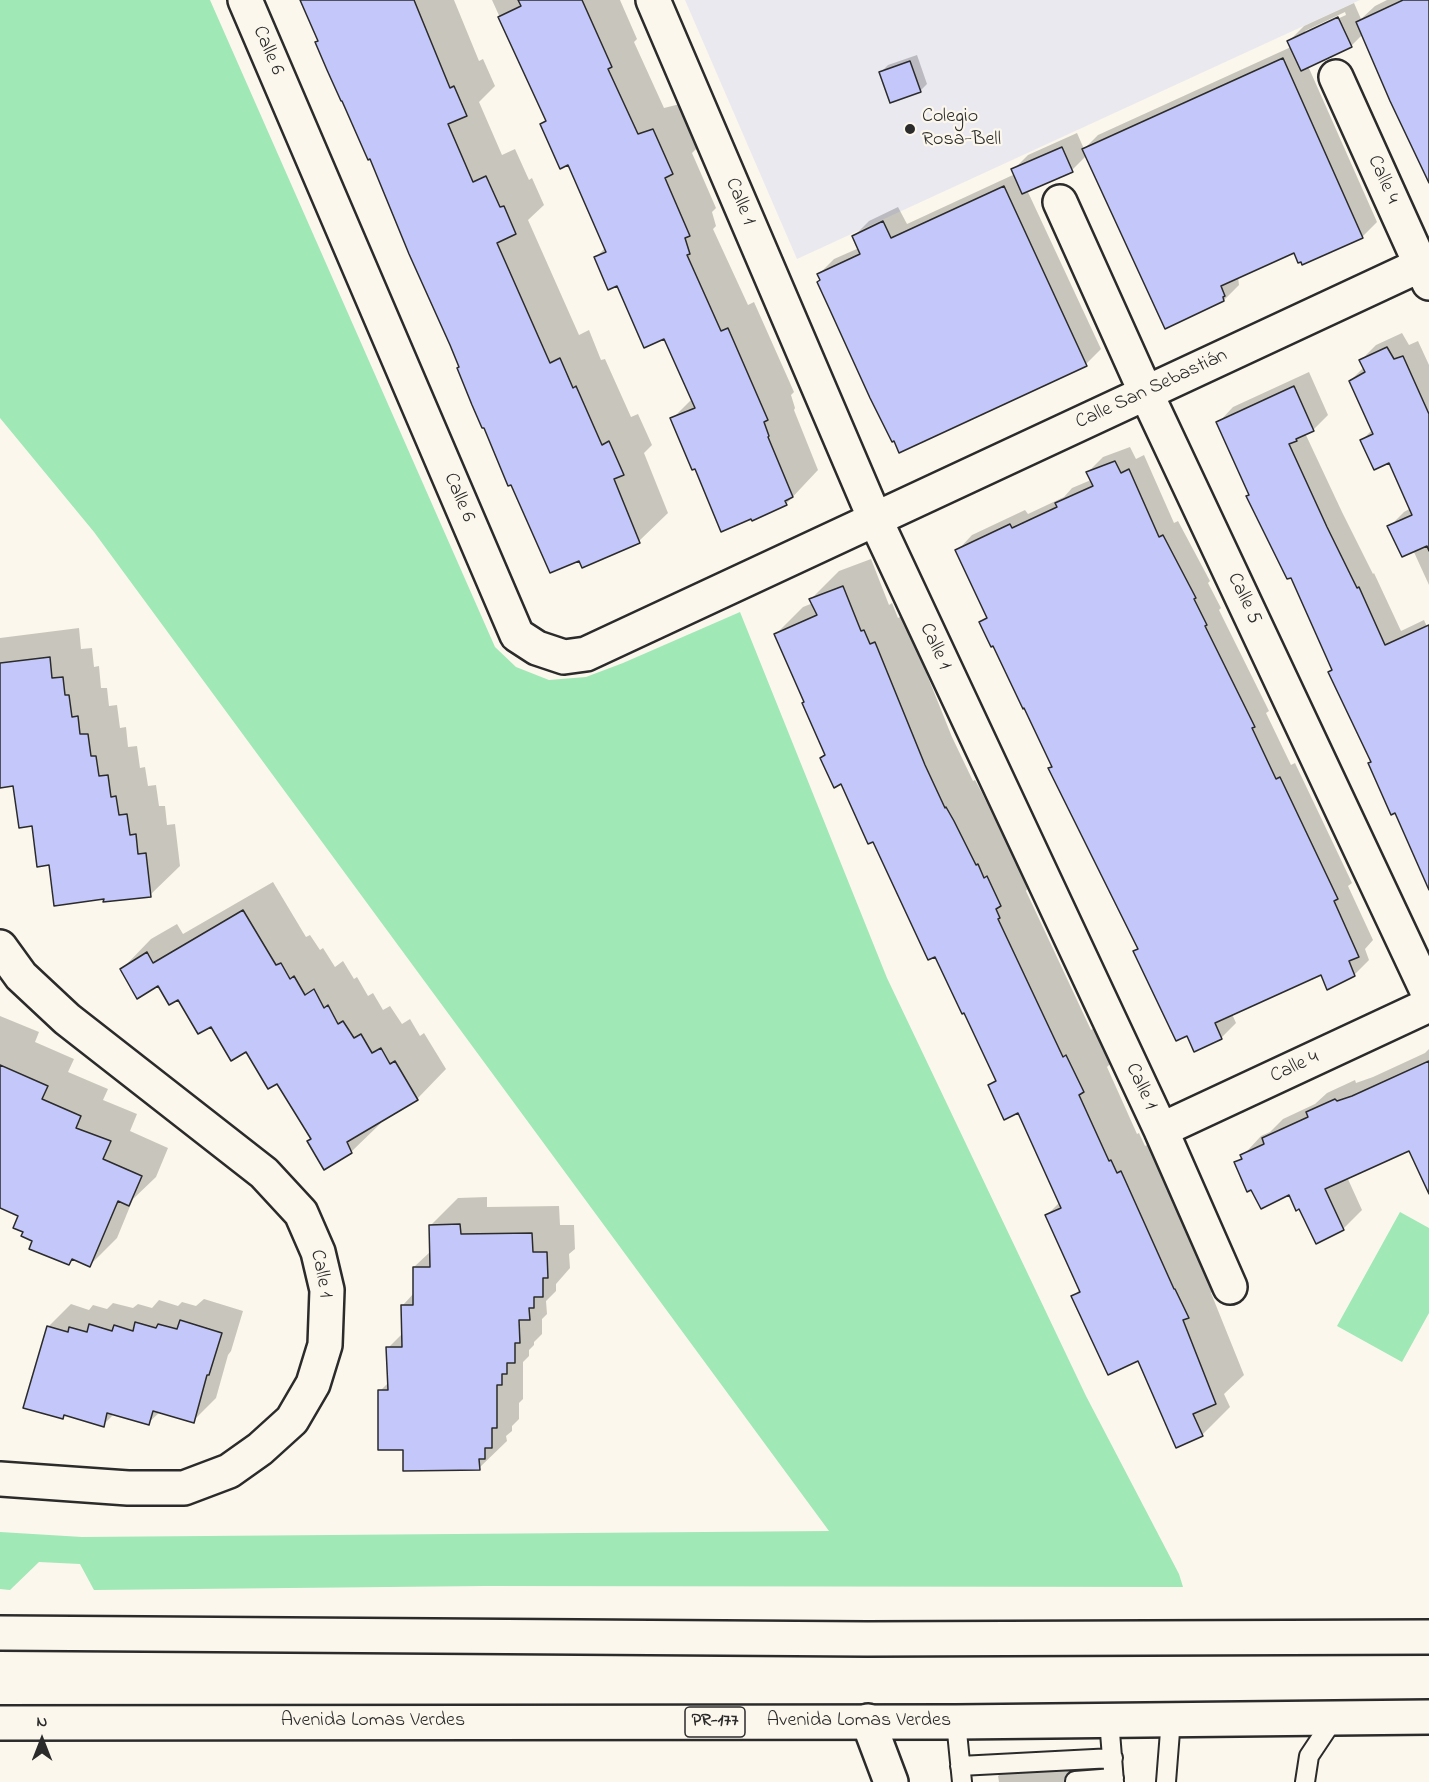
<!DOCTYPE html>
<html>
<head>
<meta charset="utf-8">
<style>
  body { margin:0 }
  #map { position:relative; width:1429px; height:1782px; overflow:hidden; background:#fbf7ec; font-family:"Indie Flower",sans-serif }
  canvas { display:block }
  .north { position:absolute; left:12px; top:1710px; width:60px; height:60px; -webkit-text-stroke:4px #fbf7ec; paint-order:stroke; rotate:0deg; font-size:16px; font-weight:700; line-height:24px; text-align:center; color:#2b2b2b }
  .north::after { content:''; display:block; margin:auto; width:21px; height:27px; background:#2b2b2b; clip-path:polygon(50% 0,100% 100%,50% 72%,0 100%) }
</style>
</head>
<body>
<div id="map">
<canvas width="1429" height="1782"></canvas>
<div class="north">N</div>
</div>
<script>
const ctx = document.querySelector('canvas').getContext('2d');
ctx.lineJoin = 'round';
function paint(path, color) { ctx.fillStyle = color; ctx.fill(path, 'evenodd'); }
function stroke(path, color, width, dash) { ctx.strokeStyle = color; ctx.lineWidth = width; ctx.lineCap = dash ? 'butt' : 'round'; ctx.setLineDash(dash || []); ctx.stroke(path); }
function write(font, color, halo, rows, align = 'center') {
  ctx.font = font + ' "Indie Flower",sans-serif'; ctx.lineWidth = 4.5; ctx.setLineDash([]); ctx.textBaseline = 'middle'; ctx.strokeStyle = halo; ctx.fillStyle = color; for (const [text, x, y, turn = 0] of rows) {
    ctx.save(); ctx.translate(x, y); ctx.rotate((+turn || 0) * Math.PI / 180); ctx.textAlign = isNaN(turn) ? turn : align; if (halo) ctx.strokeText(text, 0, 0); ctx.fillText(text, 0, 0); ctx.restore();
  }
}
const built = new Path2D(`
  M685 0H1360L797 259Z`);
const green = new Path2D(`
  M0 0H210L495 647 516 667 549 680 586 677 623 663 740 612 887 978 1086 1396 1179 1574 1183 1587 485 1586 94 1590 80 1564 39 1562 10 1590 0 1589V1532L82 1537 829 1531 94 532 0 418Z
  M1400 1212 1429 1228V1313L1402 1362 1337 1326Z`);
const shadow = new Path2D(`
  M301 0H454L479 61 483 59 495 86 479 102 502 155 515 149 529 180 532 178 544 205 528 220 579 335 589 330 601 360 605 359 631 417 638 414 652 445 644 453 668 513 639 541 583 566 371 157 316 42 319 40Z
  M492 0H620L637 39 634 42 664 108 680 104 699 146 692 153 716 208 712 212 716 226 713 229 748 305 754 302 794 392 791 395 795 408 794 410 818 470 786 504 696 467 672 419 692 399 665 337 596 257 606 247 569 163 542 124 546 119Z
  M1387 0H1429V173L1363 34 1352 45 1308 66 1377 222 1362 237 1295 251 1238 277 1239 285 1224 300 1086 156 1072 170 1027 190 1101 349 1086 364 821 279 819 274 834 259 859 248 854 236 869 221 898 207 907 224 1015 174 1013 170 1028 155 1077 133 1084 149 1098 135 1291 47 1289 41 1304 26 1354 3 1361 19 1375 6ZM1345 12 1346 15 1305 34V31Z
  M917 55 927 84 920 91 881 72 888 65Z
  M1402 333 1409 345 1418 341 1429 365V585L1413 550 1389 527 1404 512 1411 508 1389 461 1362 440 1372 430 1350 381 1364 367 1361 360 1376 345Z
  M1309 372 1328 415 1313 430 1305 433 1342 512 1373 574 1374 573 1401 631 1424 620 1429 631V884L1395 811 1369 764 1372 761 1330 672 1333 669 1291 576 1250 494 1218 423 1233 407Z
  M1130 447 1136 459 1144 455 1174 523 1178 521 1210 581 1208 583 1221 608 1219 610 1269 711 1266 713 1291 765 1295 763 1352 883 1348 886 1373 940 1365 949 1369 960 1354 975 1321 973 1232 1014 1236 1023 1221 1038 1187 1034 1135 951 1139 947 1050 769 1053 766 981 622 988 616 957 551 972 535 1025 510 1028 514 1064 497 1072 488 1091 480 1088 472 1103 457Z
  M871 559 889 605 892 603 898 618 903 615 952 737 973 781 975 780 982 793 1004 838H1006L1012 851 1016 849 1029 877 1024 881 1027 889 1026 891 1091 1030 1094 1028 1111 1063 1107 1067 1137 1134 1139 1133 1145 1146 1149 1144 1216 1288 1211 1293 1244 1375 1224 1394 1230 1407 1202 1435 1139 1359 1073 1297 1080 1289 1047 1215 1060 1202 1019 1111 990 1085 996 1079 936 955 841 783 822 758 826 754 806 701 775 635 803 607 813 603 811 599 839 571Z
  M79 628 81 649 92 648 94 667 99 666 101 688H107L109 706 117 705 120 728 126 727 128 747 137 746 140 768 145 767 148 786 156 785 159 806H165L167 825 175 824 180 866 150 895 106 897 50 864 15 784 0 778V638Z
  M273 882 306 937 310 935 320 950 323 948 335 967 343 961 354 979 357 977 368 996 373 993 383 1010 390 1006 402 1024 410 1019 420 1036 424 1033 446 1069 417 1099 380 1121 381 1123 351 1152 308 1141 312 1138 278 1082 247 1050 159 984 122 969 151 939 177 924 183 934Z
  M0 1016 39 1032 35 1042 74 1059 68 1072 108 1089 103 1100 137 1114 130 1131 168 1148 156 1177 133 1199 117 1238 90 1265 74 1258 69 1263 34 1240 25 1231 20 1215 0 1207Z
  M1429 1049V1164L1409 1149 1347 1177 1362 1210 1343 1229 1300 1207 1289 1193 1236 1163 1261 1136 1270 1132 1283 1119 1315 1104 1327 1093 1355 1080 1356 1083 1373 1077 1425 1053Z
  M487 1197V1207L559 1206 560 1225H574L575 1249 569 1254 570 1268 556 1284V1291L546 1301 547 1314 542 1319V1334L534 1342V1345L529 1350V1356L523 1362V1399L519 1403V1419L512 1426V1431L506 1436 507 1441 479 1468 405 1449 380 1391 389 1382 388 1348 403 1333V1305L414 1293V1267L431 1251V1225L458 1198Z
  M204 1299 243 1311 231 1351 228 1355 216 1398 193 1421 160 1412 148 1423 114 1414 103 1425 66 1414 62 1417 48 1327 71 1304 89 1310 93 1305 107 1309 113 1303 133 1308 138 1304 152 1308 159 1300 178 1306 182 1302 196 1306Z
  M1013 1762 1077 1768 1090 1782H999L998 1776Z`);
const building = new Path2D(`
  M300 0H414L450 88 454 86 467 116 448 124 473 182 486 176 500 207 504 206 516 234 497 243 550 363 560 358 573 388 576 386 602 445 609 441 624 475 614 479 640 543 582 568 579 561 550 573 511 485 508 486 484 428H482L472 405 457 368 459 367 450 345 409 254 370 159 368 160 342 101H341L327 70 315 42 318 41Z
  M518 0H582L612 67 608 69 638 134 653 129 673 174 665 178 690 236 685 238 690 254 687 255 721 331 728 328 768 420 764 422 769 436 768 437 793 497 785 501 787 505 752 521 751 519 721 532 695 469 692 470 670 418 695 408 664 339 644 348 617 286 608 290 594 257 606 252 568 165 560 169 540 124 546 121 498 17 521 6Z
  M1403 0H1429V183L1390 101 1356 22Z
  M1338 17 1352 47 1301 71 1287 41Z
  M1283 58 1363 238 1302 265 1301 262 1298 263 1294 253 1221 286 1225 296 1223 297 1224 301 1165 329 1082 149Z
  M910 61 921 92 890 103 879 72Z
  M1062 147 1073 172 1022 194 1011 169Z
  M1004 186 1087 366 899 453 894 441 892 442 870 398 829 308 817 282 820 280 817 274 860 254 852 236 883 221 891 238Z
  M1387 347 1394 359 1403 356 1429 414V551L1427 546 1402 557 1387 526 1412 515 1389 463 1374 470 1360 440 1373 434 1349 381 1365 372 1359 360Z
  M1294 386 1314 431 1296 439 1297 441 1289 444 1327 527 1357 588 1359 587 1385 645 1429 625V890L1395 813 1391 815 1368 763 1371 762 1328 672 1332 670 1291 578 1287 579 1246 496 1249 495 1216 422Z
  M1115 461 1121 473 1129 469 1159 537 1163 535 1196 598 1194 599 1207 625 1205 626 1255 727 1252 728 1276 779 1280 777 1338 899 1334 901 1359 957 1349 961 1355 976 1327 990 1321 975 1215 1023 1222 1039 1194 1052 1187 1036 1176 1041 1133 951 1138 949 1048 768 1052 767 1024 708 1023 709 993 646 991 647 979 622 987 618 955 550 1010 524 1012 528 1057 507 1055 503 1093 486 1086 472Z
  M843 586 861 631 864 630 870 644 875 642 925 765 945 808 946 807 954 821 976 865 978 864 984 878 987 876 1001 906 996 909 1000 918 998 919 1063 1057 1066 1055 1084 1092 1079 1095 1109 1161 1111 1160 1117 1173 1121 1171 1174 1289H1175L1189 1318 1183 1320 1216 1404 1193 1414 1203 1436 1176 1448 1138 1361 1108 1375 1071 1296 1080 1292 1045 1215 1061 1208 1018 1113 1004 1120 988 1085 996 1081 964 1013 962 1014 935 957 928 960 873 842 868 844 841 784 834 788 820 758 825 755 802 703 804 702 774 634 817 615 809 599Z
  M50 657 52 678 63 677 65 695H69L72 717 78 716 80 734H88L91 756H96L99 776 108 775 111 797 116 796 119 815 127 814 130 835 136 834 138 854 146 853 151 897 103 902 104 899 54 906 49 865 37 867 32 826 19 828 13 786 0 788V663Z
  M243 910 276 965 281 963 290 979 294 976 305 995 314 989 324 1008 328 1005 338 1024 343 1021 354 1038 361 1034 372 1053 381 1048 390 1064 395 1061 418 1100 347 1142 352 1153 324 1170 307 1141 311 1139 277 1084 268 1089 246 1052 231 1061 211 1027 198 1034 178 1000 169 1005 158 986 137 999 120 969 147 952 153 963Z
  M1429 1061V1194L1409 1151 1325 1189 1344 1230 1316 1244 1299 1209 1296 1211 1289 1195 1261 1209 1251 1190 1247 1192 1234 1162 1242 1159 1240 1155 1264 1144 1262 1138 1308 1117 1306 1112 1335 1099 1337 1101 1352 1096Z
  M0 1065 48 1086 42 1099 81 1116 76 1128 111 1141 103 1159 142 1176 129 1206 118 1201 90 1267 72 1259 69 1265 29 1249 32 1241 21 1236 23 1232 13 1228 18 1216 0 1208Z
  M460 1224 461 1234 532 1233 533 1252H547L548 1278H543V1297H534V1308H529L530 1320H519L520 1343H515V1363H507V1374H502V1385H497V1428H492V1448H485V1459H479L480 1470 403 1471V1450H378V1390H388L386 1347H402L401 1305H413V1267H430L429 1225Z
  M180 1320 222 1333 209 1375H207L194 1423 153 1411 149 1425 107 1413 104 1427 64 1415 63 1419 23 1408 47 1326 68 1332 69 1327 87 1332 89 1324 112 1331 114 1325 133 1331 135 1322 156 1328 158 1324 177 1329Z`);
const lane = new Path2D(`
  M1109 1720 1114 1782
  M956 1722 962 1782
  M960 1766 1113 1758
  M1075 1781 1114 1778
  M1166 1782 1171 1719
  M1305 1782 1309 1756 1335 1717`);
const street = new Path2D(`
  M245 0 517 635 537 648 564 657 586 654 1429 261
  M653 0 875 519 1161 1130 1230 1287
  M1336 77 1429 283
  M1060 202 1146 393 1429 995
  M0 947 21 976 67 1019 264 1173 301 1213 318 1252 327 1290 325 1345 313 1384 292 1420 260 1449 229 1471 184 1488H128L0 1479
  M1161 1130 1429 1005
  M868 1721 891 1782`);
const highway = new Path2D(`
  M0 1633 867 1639 1429 1637
  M0 1723 956 1722 1429 1717`);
const markers = [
  [910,129,6,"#2b2b2b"]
];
const shields = [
  [715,1722,60]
];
const shieldNames = [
  ["PR-177",715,1722]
];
const streetNames = [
  ["Calle 6",267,51,67],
  ["Calle 4",1382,180,66],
  ["Calle 1",739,202,67],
  ["Calle San Sebastián",1152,390,-25],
  ["Calle 6",458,498,67],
  ["Calle 5",1243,599,65],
  ["Calle 1",934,647,65],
  ["Calle 4",1295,1068,-25],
  ["Calle 1",1140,1087,65],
  ["Calle 1",320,1274,79],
  ["Avenida Lomas Verdes",373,1722],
  ["Avenida Lomas Verdes",859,1722]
];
const poiNames = [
  ["Colegio",922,118],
  ["Rosa-Bell",922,141]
];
paint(built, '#eae9f0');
paint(green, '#a0e8b6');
paint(shadow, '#0003');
paint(building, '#c3c7f9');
stroke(building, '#2b2b2b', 1.5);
stroke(lane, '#2b2b2b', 22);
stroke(street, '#2b2b2b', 38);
stroke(highway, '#2b2b2b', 38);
stroke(lane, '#fbf7ec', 18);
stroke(street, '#fbf7ec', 33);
stroke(highway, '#fbf7ec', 33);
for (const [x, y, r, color] of markers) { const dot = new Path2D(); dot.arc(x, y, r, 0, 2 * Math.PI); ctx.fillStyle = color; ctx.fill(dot); stroke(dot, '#fbf7ec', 2); }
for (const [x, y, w] of shields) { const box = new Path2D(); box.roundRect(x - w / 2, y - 15, w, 30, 4.5); ctx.fillStyle = '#fbf7ec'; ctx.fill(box); stroke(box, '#2b2b2b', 1.5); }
write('bold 18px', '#2b2b2b', null, shieldNames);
write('20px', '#2b2b2b', '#fbf7ec', streetNames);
write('20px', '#2b2b2b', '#fbf7ec', poiNames, 'left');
</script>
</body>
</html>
